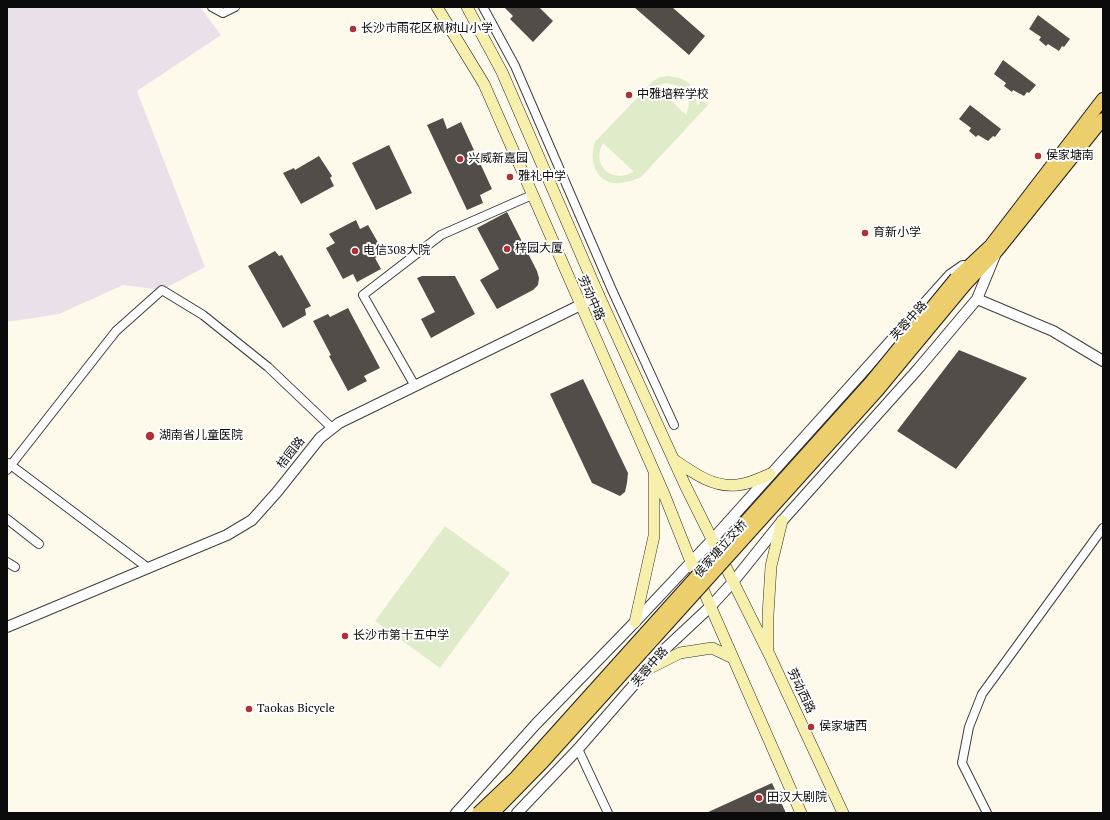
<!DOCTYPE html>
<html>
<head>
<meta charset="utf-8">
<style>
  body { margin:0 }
  #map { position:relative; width:1110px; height:820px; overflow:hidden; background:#fdfaeb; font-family:"PT Serif",serif }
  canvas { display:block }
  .frame { position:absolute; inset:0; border:8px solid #0b0b0b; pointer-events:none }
</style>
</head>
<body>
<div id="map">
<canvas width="1110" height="820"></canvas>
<div class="frame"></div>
</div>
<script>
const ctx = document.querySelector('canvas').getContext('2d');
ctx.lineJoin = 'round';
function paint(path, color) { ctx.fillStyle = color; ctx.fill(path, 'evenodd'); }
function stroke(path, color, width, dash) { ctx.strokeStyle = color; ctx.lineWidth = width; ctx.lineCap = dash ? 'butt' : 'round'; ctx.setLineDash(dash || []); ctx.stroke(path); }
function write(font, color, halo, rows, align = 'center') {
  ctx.font = font + ' "PT Serif","Noto Sans SC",serif'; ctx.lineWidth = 4; ctx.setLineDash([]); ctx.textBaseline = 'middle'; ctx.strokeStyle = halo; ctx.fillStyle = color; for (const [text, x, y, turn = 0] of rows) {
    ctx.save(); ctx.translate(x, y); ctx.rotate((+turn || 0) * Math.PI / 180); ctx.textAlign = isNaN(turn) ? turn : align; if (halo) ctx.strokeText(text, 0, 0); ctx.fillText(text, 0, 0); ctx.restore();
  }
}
const industrial = new Path2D(`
  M7 7H200L221 35 137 91 205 267 162 290 123 285 59 314 7 322Z`);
const pitch = new Path2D(`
  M668 76C688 78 696 85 697 106L702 100 708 105 641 177C632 181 623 184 613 183 594 180 589 157 595 142L653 81 660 77ZM666 83C685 85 694 97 686 115L657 87 659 85ZM603 143 633 171V172C611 184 591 165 603 143Z
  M445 526 510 573 440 668 375 621Z`);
const building = new Path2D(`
  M504 7H539L553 21 533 42 510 19 513 16Z
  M634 7H672L705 36 689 55Z
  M1038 15 1070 39 1064 47 1062 46 1059 51 1048 44 1046 46 1039 40 1041 37 1029 29Z
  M1003 60 1036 85 1029 93 1027 92 1024 96 1013 90 1012 92 1004 86 1006 83 994 74Z
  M970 105 1001 129 995 137 993 136 988 141 978 135 976 137 969 131 971 128 959 119Z
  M443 118 447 129 461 122 492 189 480 195 483 203 467 210 427 125Z
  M389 145 412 193 376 210 352 163Z
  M319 156 332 176 330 178 334 186 301 204 283 173 294 168 295 170Z
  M507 212 537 271 539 278 538 285 533 290 497 309 480 280 499 269 477 228Z
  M356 220 360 229 368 225 384 253 375 258 381 269 357 282 353 274 343 279 326 248 335 243 329 234Z
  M275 251 279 256 282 255 311 306 305 309 306 315 283 328 248 266Z
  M422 276H455L475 314 431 338 421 319 435 312 417 278Z
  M348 308 380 368 364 376 367 381 348 391 329 356 331 355 313 321 328 314 330 317Z
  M959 350 1027 378 956 469 897 431Z
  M583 379 628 473 627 483 625 492 620 496 592 483 550 394Z
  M772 783 786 813H706Z`);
const minor = new Path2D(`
  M212 7 223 13 235 7
  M483 7 515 66 612 290 674 425
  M415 386 363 295 441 235 532 195
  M8 463 148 568
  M7 470 116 331 162 290 203 315 268 367 332 428
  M7 519 39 544
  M7 562 15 567
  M578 749 608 813
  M987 813 962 763 969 727 982 694 1103 528`);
const tertiary = new Path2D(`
  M977 299 1053 331 1103 361
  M7 627 227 535 252 520 277 492 320 438 339 423 599 296
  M456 813 536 724 635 622 711 541 950 275 963 266
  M517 813 578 749 665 649 711 606 733 582 782 521 918 369 977 299 996 253`);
const secondary = new Path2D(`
  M437 7 484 84 664 494 691 562 801 813
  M467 7 502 72 599 296 685 485 770 656 843 813
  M673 459C692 472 713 488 737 485 749 484 759 479 770 474
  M635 622 654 536V476
  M768 648V615L771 566 782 521
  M650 668 680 653 712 648 733 658`);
const primary = new Path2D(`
  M956 278 991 245 1103 99
  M965 285 997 251 1103 119`);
const primaryBridge = new Path2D(`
  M478 813 516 777 870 383 956 278
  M493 813 543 762 878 390 965 285`);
const markers = [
  [353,29,4,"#ae3135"],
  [629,95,4,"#ae3135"],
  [1038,156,4,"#ae3135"],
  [460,159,4,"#ae3135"],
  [510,177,4,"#ae3135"],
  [865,233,4,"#ae3135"],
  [507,249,4,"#ae3135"],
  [355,251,4,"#ae3135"],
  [150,436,5,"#ae3135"],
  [345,636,4,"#ae3135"],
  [249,709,4,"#ae3135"],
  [811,727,4,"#ae3135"],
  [759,798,4,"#ae3135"]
];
const poiNames = [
  ["长沙市雨花区枫树山小学",361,29],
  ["中雅培粹学校",637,95],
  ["侯家塘南",1046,156],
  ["兴威新嘉园",468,159],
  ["雅礼中学",518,177],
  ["育新小学",873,233],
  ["梓园大厦",515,249],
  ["电信308大院",363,251],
  ["湖南省儿童医院",159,436],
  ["长沙市第十五中学",353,636],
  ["Taokas Bicycle",257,709],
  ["侯家塘西",819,727],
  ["田汉大剧院",767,798]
];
const streetNames = [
  ["劳动中路",591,298,66],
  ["芙蓉中路",909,321,-48],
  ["桔园路",291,453,-52],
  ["侯家塘立交桥",721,549,-48],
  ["芙蓉中路",650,667,-49],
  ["劳动西路",801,691,65]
];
paint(industrial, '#e9e0e9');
paint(pitch, '#e0ecc9');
paint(building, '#534d49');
stroke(minor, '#3e3e3e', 10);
stroke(tertiary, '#3e3e3e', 12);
stroke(secondary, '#2d2d2d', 12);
stroke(primary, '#1c1c1c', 14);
stroke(minor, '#fff', 8);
stroke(tertiary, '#fff', 10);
stroke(secondary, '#f7f0ac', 11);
stroke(primary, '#ecce6d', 12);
stroke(primaryBridge, '#1c1c1c', 14, []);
stroke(primaryBridge, '#ecce6d', 12);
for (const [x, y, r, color] of markers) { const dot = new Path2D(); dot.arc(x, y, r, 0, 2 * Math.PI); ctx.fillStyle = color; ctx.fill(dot); stroke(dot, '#fff', 1.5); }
write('12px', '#0b0b0b', '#fff', poiNames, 'left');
write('12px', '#0b0b0b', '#fff', streetNames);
</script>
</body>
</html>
